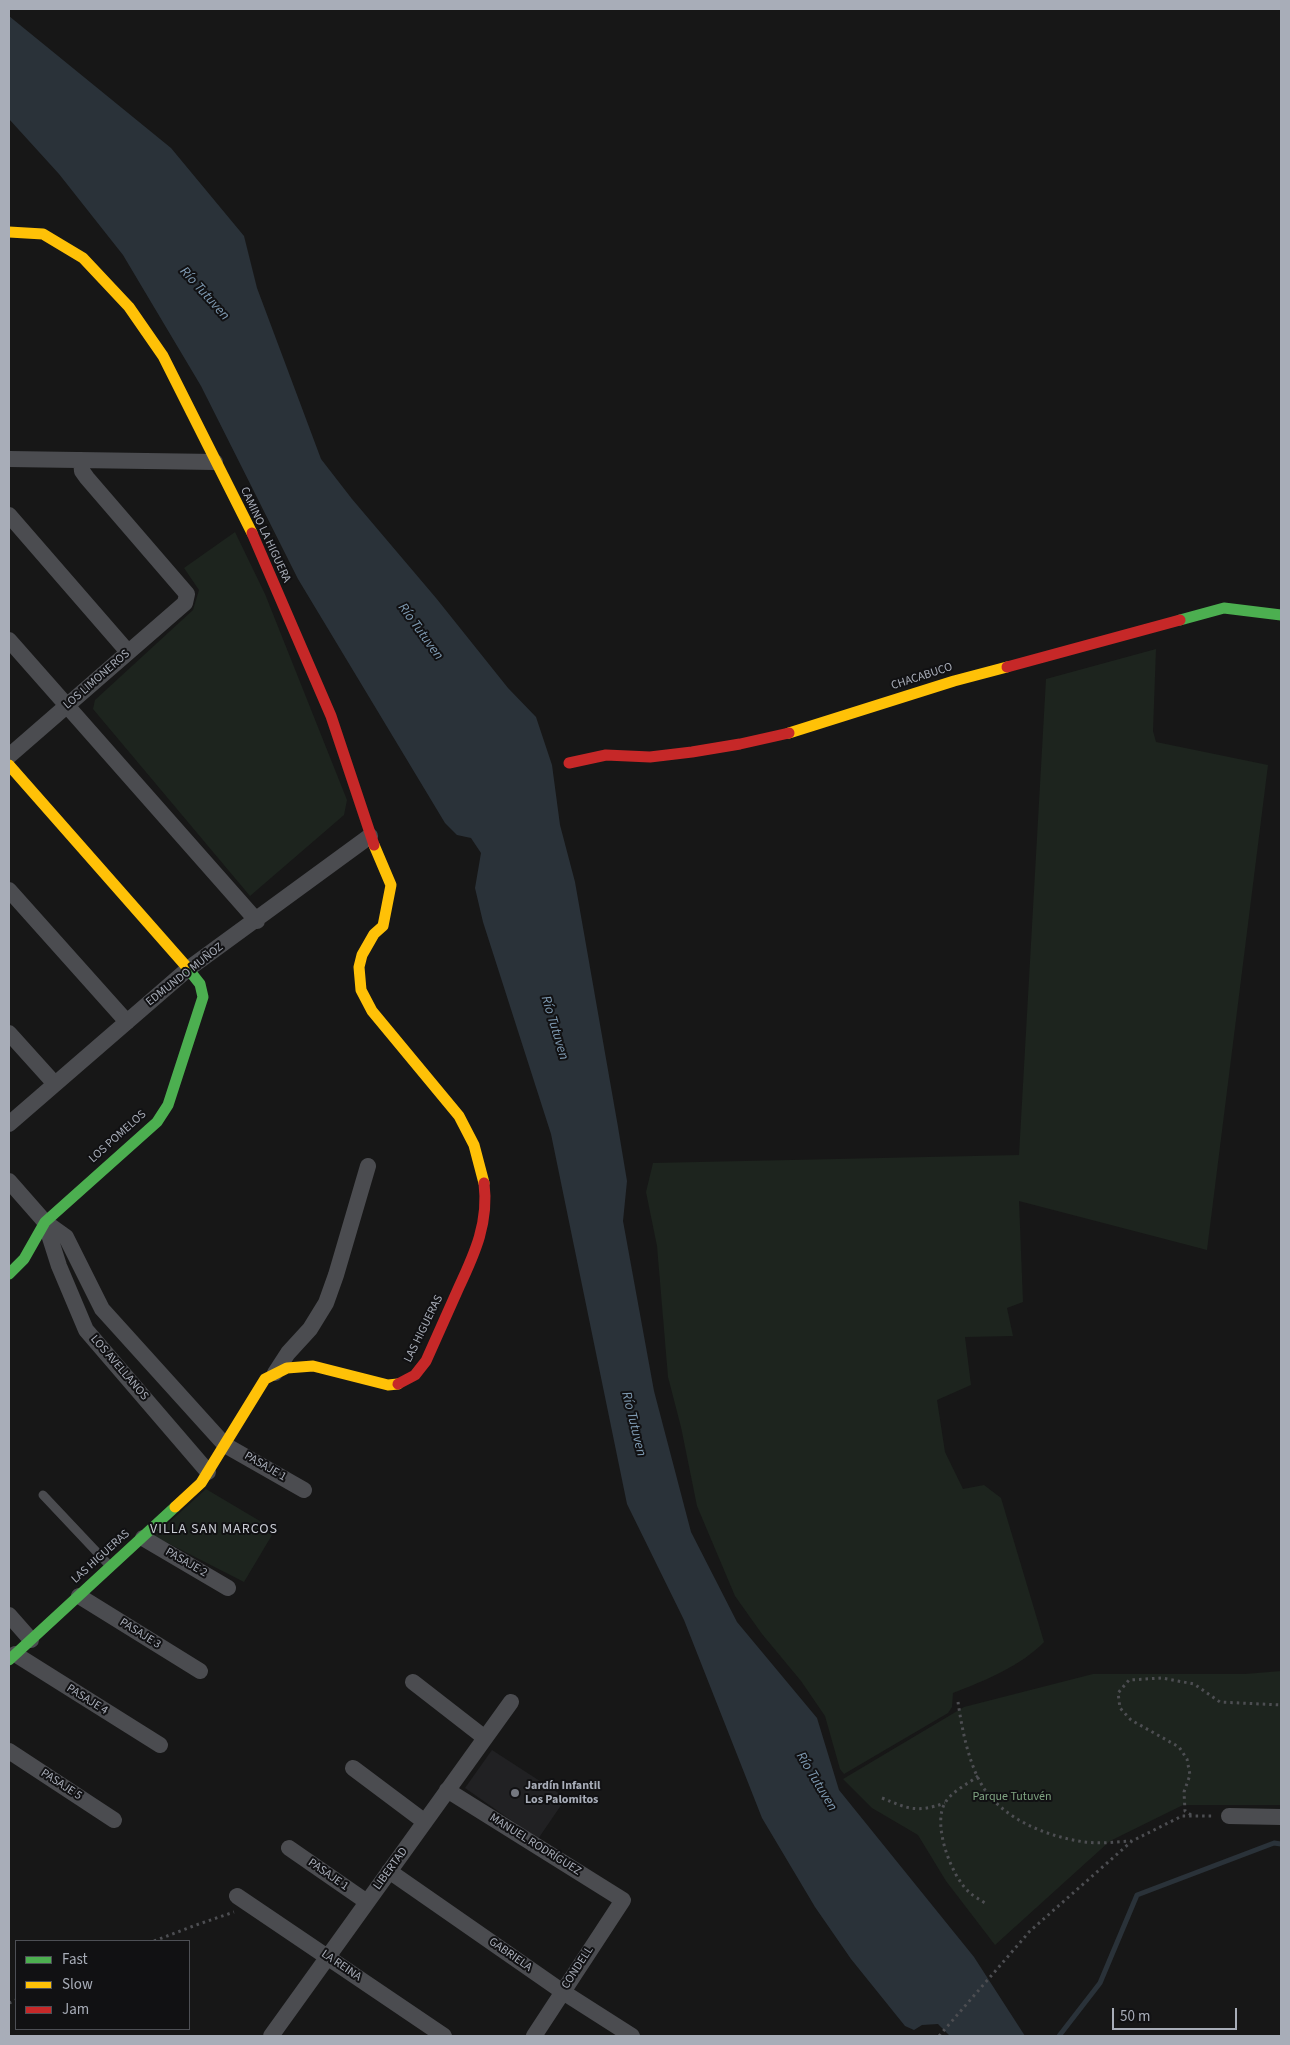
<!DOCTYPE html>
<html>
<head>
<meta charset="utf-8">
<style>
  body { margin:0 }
  #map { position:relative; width:1290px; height:2045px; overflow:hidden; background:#171717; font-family:"Source Sans 3",sans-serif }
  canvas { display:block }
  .frame { position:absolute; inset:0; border:10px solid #a8adb8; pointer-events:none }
  .legend { position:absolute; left:15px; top:1940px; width:175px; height:90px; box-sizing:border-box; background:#111113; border:1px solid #4d4f55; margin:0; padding:6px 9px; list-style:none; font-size:15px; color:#a8adb8 }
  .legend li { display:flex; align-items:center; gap:10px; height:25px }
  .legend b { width:25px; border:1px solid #4d4f55 }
  .scale { position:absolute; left:1112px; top:2008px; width:125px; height:22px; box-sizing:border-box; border:2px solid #a8adb8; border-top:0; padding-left:6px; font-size:15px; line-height:18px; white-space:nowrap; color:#a8adb8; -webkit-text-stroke:4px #111113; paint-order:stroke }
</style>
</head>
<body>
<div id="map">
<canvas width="1290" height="2045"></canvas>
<div class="frame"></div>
<ul class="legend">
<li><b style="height:6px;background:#4caf50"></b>Fast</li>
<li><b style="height:6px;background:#ffc107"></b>Slow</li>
<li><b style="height:6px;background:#c62828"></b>Jam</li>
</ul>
<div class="scale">50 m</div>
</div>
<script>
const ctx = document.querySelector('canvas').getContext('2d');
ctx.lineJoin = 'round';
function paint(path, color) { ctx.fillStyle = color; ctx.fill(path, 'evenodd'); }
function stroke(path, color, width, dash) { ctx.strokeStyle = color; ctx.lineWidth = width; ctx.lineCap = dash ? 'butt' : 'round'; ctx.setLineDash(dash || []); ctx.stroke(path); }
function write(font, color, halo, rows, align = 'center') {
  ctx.font = font + ' "Source Sans 3",sans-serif'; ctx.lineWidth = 4; ctx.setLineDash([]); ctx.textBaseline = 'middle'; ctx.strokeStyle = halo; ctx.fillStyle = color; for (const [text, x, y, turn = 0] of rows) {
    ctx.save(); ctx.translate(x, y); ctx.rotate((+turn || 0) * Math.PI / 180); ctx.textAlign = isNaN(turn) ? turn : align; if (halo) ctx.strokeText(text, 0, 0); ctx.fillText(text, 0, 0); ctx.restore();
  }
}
const built = new Path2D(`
  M492 1750 566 1798 538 1839 465 1788Z`);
const green = new Path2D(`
  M235 532 265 594 347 800 344 815 250 896 93 709 95 700 193 610 199 590 184 568Z
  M1156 649 1153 731 1156 742 1268 765 1207 1250 1019 1201 1023 1302 1007 1308 1013 1336 965 1337 971 1385 937 1400 945 1452 963 1489 984 1485 1001 1498 1044 1642C1021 1666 984 1681 953 1693L952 1707 948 1713 844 1774 840 1769 825 1716 801 1681 762 1634 735 1596 697 1506 681 1427 668 1377 657 1246 646 1192 653 1163 1019 1155 1046 679Z
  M206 1489 275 1530 244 1582 154 1536Z
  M1281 1671V1805H1183L1110 1841 995 1945 946 1881 918 1835 872 1808 843 1779 964 1707 1093 1674H1245Z`);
const water = new Path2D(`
  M9 16 171 148 244 236 257 288 321 459 352 499 436 598 508 688 536 717 552 765 560 825 575 882 618 1127 627 1181 623 1221 654 1391 691 1532 737 1622 817 1718 839 1790 974 1957 1025 2036H950L938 2024 922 2025 914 2030 905 2026 851 1959 815 1907 762 1818 684 1620 627 1504 551 1134 483 922 475 888 481 853 471 838 457 835 445 823 298 579 201 386 123 255 59 174 9 119Z`);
const stream = new Path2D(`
  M1059 2036 1100 1983 1137 1895 1274 1843 1281 1844`);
const path = new Path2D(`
  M958 1702C962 1729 969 1767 985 1790 1007 1821 1049 1837 1085 1842 1100 1844 1116 1842 1131 1841
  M978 1776C968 1784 952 1791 945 1803 932 1824 951 1876 969 1892 973 1896 979 1899 985 1903
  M882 1798C909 1809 916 1813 945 1803
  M1191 1815 1185 1811 1184 1792 1190 1775 1187 1759 1179 1747 1131 1720 1120 1708 1118 1693 1129 1680 1162 1678 1194 1684 1220 1702 1281 1705
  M154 1941 196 1925 234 1912
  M9 2003 16 2000
  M939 2036 1030 1931 1132 1841 1182 1816H1215`);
const lane = new Path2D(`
  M43 1495 109 1565`);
const street = new Path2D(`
  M9 459 215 462
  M9 515 128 652
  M9 640 257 921
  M9 756 185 603 187 594 87 478 82 471 81 460
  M9 890 127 1022
  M9 1033 55 1084
  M9 1124 188 969 370 836
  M9 1181 45 1222 66 1237 102 1309 225 1445 304 1490
  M45 1222 59 1266 86 1330 208 1472
  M275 1373 288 1353 310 1329 326 1303 336 1275 368 1166
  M143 1538 228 1588
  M79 1596 200 1671
  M9 1615 31 1640
  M15 1654 160 1745
  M413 1682 485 1738
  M9 1751 114 1820
  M353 1768 425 1822
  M447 1790 623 1900 534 2036
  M1229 1816 1281 1817
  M289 1848 367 1902
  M389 1871 563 1992 632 2036
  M237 1896 444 2036
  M271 2036 511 1702`);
const fast = new Path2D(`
  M1180 620 1224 608 1281 615
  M9 1274 24 1259 45 1222 157 1122 168 1105 203 997 200 984 185 965
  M9 1660 175 1507`);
const slow = new Path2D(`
  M9 232 43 234 83 258 129 307 163 356 252 533
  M789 733 954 681 1007 667
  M9 765 185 965
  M374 845 391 885 383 926 374 934 362 955 359 967 361 990 372 1011 459 1116 474 1145 484 1183
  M175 1507 201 1483 265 1379 287 1368 313 1366 388 1385 398 1384`);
const jam = new Path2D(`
  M252 533 331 716 374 845
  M1007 667 1180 620
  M569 763 606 755 650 757 692 752 740 744 789 733
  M398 1384 415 1375 426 1361C437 1336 448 1312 459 1287 475 1253 489 1222 484 1183`);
const markers = [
  [515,1793,5,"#757880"]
];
const streetNames = [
  ["CAMINO LA HIGUERA",265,535,65],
  ["CHACABUCO",922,677,-18],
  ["LOS LIMONEROS",97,680,-41],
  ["EDMUNDO MUÑOZ",185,975,-38],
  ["LOS POMELOS",118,1137,-42],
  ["LAS HIGUERAS",424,1329,-64],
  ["LOS AVELLANOS",119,1368,49],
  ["PASAJE 1",265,1467,30],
  ["LAS HIGUERAS",101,1557,-42],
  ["PASAJE 2",186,1563,30],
  ["PASAJE 3",140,1634,32],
  ["PASAJE 4",87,1700,32],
  ["PASAJE 5",61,1785,33],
  ["MANUEL RODRÍGUEZ",535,1845,32],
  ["LIBERTAD",391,1869,-54],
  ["PASAJE 1",328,1875,35],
  ["GABRIELA",510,1955,35],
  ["LA REINA",341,1966,34],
  ["CONDELL",578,1968,-57]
];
const poiNames = [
  ["Jardín Infantil",525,1786],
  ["Los Palomitos",525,1800]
];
const parkNames = [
  ["Parque Tutuvén",1012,1797]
];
const waterNames = [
  ["Río Tutuven",204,294,48],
  ["Río Tutuven",420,632,54],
  ["Río Tutuven",554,1028,73],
  ["Río Tutuven",633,1424,76],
  ["Río Tutuven",816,1782,59]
];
const neighbourhoodNames = [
  ["VILLA SAN MARCOS",214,1530]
];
paint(built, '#212123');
paint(green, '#1d241e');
paint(water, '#2a3239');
stroke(stream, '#2a3239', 5);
stroke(path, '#4d4e52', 3, [2.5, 4]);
stroke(lane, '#4b4c50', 9);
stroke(street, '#4b4c50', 16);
stroke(fast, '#4caf50', 11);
stroke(slow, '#ffc107', 11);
stroke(jam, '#c62828', 11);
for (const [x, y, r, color] of markers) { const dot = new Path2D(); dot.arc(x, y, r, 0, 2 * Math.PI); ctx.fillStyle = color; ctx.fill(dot); stroke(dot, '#111113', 2); }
write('12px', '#a8adb8', '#111113', streetNames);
write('bold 12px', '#a8adb8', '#111113', poiNames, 'left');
write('12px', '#7fa381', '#111113', parkNames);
write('italic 14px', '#7f9bb3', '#111113', waterNames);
ctx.letterSpacing = '1px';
write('14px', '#c9ccd4', '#111113', neighbourhoodNames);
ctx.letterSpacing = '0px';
</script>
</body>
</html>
